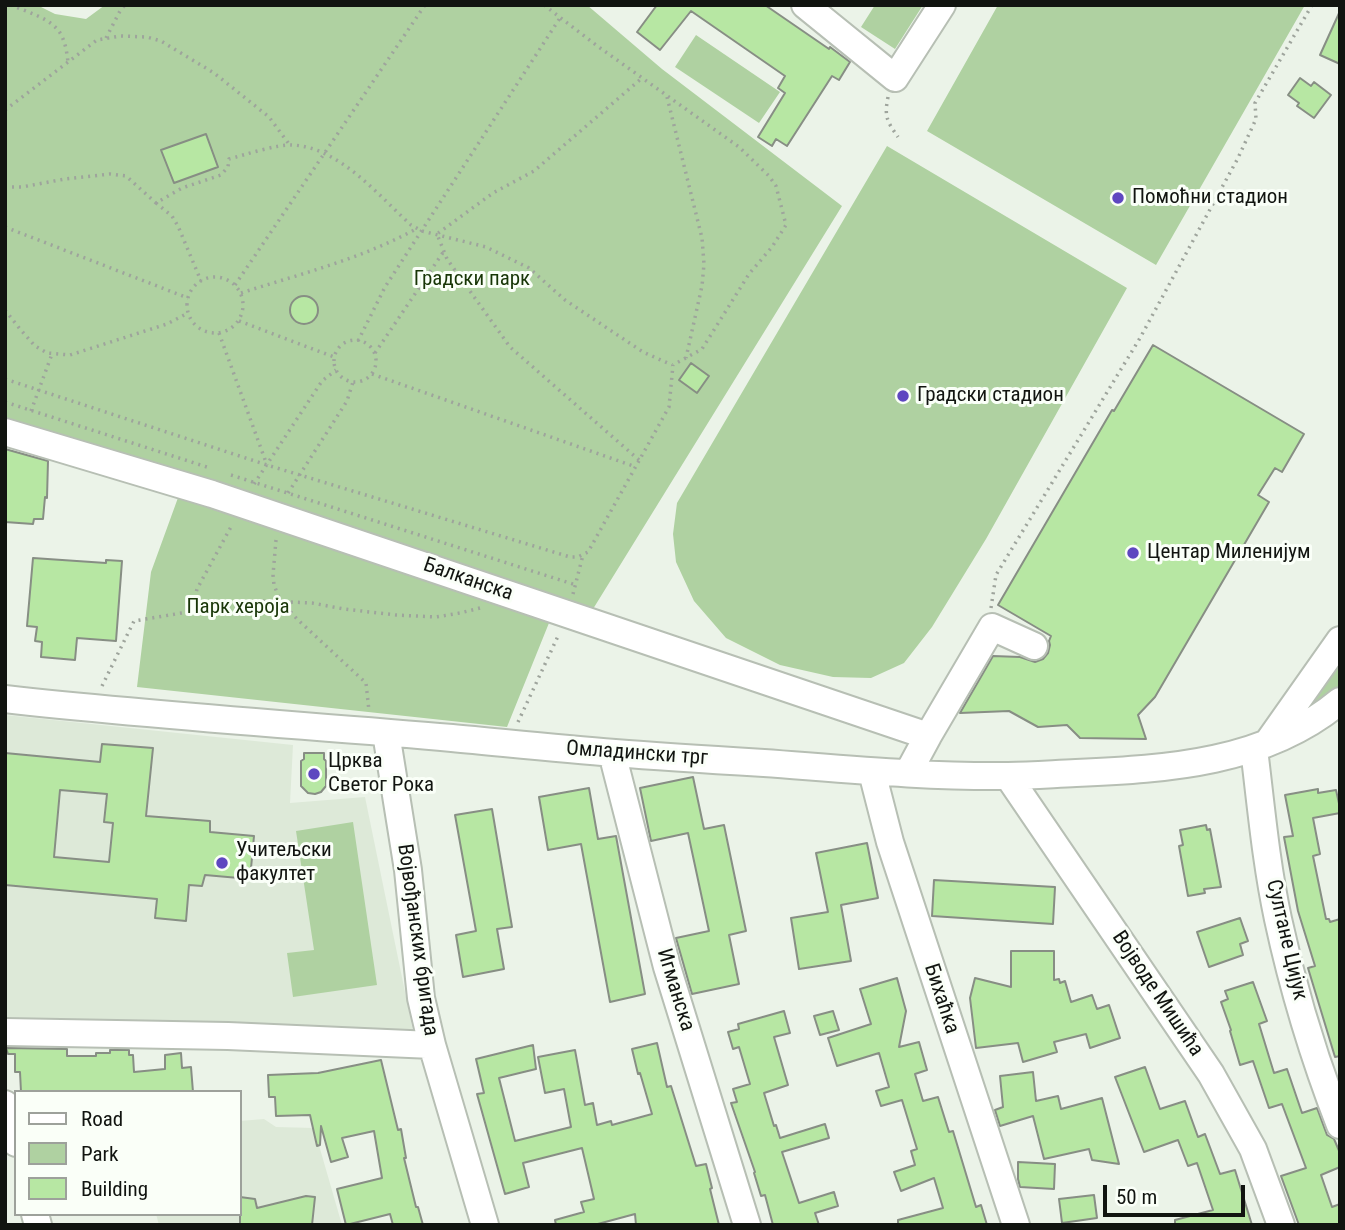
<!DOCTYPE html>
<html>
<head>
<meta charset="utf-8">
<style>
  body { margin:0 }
  #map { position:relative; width:1345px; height:1230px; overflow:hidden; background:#ebf3e8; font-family:"Roboto Condensed",sans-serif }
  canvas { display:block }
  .frame { position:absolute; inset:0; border:7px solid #111410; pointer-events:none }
  .legend { position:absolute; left:14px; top:1090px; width:228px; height:126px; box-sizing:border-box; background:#fafff8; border:2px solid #9da19b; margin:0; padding:9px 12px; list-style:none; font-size:21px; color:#111410 }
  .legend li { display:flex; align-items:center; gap:14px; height:35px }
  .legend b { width:35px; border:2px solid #9da19b }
  .scale { position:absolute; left:1103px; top:1185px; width:142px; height:32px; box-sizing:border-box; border:4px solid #111410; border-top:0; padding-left:9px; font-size:21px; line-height:24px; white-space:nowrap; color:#111410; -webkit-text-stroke:5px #fafff8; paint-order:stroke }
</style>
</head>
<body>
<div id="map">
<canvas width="1345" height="1230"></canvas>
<div class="frame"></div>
<ul class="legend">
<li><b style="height:9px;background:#fff"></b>Road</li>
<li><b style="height:19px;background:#afd1a1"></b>Park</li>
<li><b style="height:19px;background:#b7e7a3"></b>Building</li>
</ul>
<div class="scale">50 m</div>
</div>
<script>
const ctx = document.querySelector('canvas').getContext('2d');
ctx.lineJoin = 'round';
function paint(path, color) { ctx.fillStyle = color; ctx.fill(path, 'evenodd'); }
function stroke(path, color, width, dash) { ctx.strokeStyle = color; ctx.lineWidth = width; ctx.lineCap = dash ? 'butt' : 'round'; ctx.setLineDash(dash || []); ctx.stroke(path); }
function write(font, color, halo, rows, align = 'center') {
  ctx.font = font + ' "Roboto Condensed",sans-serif'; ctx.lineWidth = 6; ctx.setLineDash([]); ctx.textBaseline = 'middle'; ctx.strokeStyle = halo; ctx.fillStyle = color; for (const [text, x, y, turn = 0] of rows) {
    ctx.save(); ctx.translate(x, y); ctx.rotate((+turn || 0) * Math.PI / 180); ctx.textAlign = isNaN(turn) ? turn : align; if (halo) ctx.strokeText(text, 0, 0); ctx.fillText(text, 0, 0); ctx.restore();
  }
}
const built = new Path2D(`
  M5 715 293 745 290 803 365 797 413 1031 5 1018Z
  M264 1119 276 1127 314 1128 342 1225H159L156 1214H240V1121Z`);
const green = new Path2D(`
  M5 5H37L55 14 86 19 105 5H587L662 69 842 206 593 609 5 419Z
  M875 5H923L895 49 861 27Z
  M998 5H1305L1156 265 927 131Z
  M696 35 780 92 759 123 675 67Z
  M887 146 1127 288 986 539 932 627 904 663 871 678 833 677 780 665 726 638 694 601 676 562 673 534 677 503Z
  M179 495 551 618 507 727 137 687 151 572Z
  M1340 647V689L1303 711Z
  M353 822 377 985 293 997 287 953 314 950 296 831Z`);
const building = new Path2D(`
  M657 5H765L829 49 830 47 850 62 839 80 832 76 787 146 776 139 772 146 758 137 785 93 778 88 785 76 691 11 660 50 637 32Z
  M1340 11V64L1320 55Z
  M1300 78 1311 86 1314 82 1331 95 1314 118 1297 106 1299 103 1288 95Z
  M206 134 218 167 174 183 161 150Z
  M290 310a14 14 0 1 1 28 0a14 14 0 1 1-28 0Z
  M1153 345 1304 434 1282 472 1275 468 1258 495 1269 502 1155 697 1138 715 1146 739 1080 738 1067 725 1038 727 1009 711 960 713 993 656 1020 657 1035 662 1043 659 1048 653 1050 645 1049 641 1051 636 998 605 1112 410 1114 411Z
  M691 363 709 376 697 393 679 380Z
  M5 449 48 461 47 498 45 497 43 519H34L33 524 5 522Z
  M33 558 106 563V560L122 561 116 641 77 638 75 660 41 657 42 642 35 641 37 627 27 626Z
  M102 744 153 748 146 816 210 821V832L254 836 250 879 205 875 202 886 189 885 186 921 155 918 157 899 5 885V753L100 762ZM60 790 107 794 104 822 113 823 109 862 54 857Z
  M304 753H324V759L326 761V786L321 792 315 794 308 793 301 786V761L304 759Z
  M693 777 704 829 724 825 746 931 729 935 739 984 692 994 676 938 709 931 688 833 651 841 640 788Z
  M589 788 598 839 616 836 645 994 610 1002 581 844 548 850 539 797Z
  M1318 789V793L1336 790 1340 808V813L1313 818 1320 854 1313 856 1326 919H1329L1330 922 1340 919V1056L1335 1057 1308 968 1315 966 1298 911 1284 837 1293 836 1285 795Z
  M492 809 512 927 497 929 504 969 463 977 456 935 476 931 455 815Z
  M1206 825 1207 830 1210 829 1221 887 1204 889 1205 893 1188 896 1179 846 1183 845 1180 830Z
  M867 843 878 898 841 905 851 961 799 969 791 918 828 912 816 853Z
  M934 880 1055 887 1053 924 932 916Z
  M1240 918 1248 941 1240 944 1243 955 1209 967 1197 932Z
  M1011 951H1054V980L1059 979 1060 983 1065 981 1071 1002 1092 995 1097 1009 1109 1005 1120 1038 1090 1048 1086 1034 1054 1042 1057 1052 1023 1062 1018 1043 976 1048 970 998 975 978 1011 987Z
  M897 978 906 1011 899 1047 919 1042 927 1070 915 1074 923 1101 938 1097 949 1132 953 1131 976 1207 981 1205 987 1225H898V1220L943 1208 934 1178 901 1191 894 1172 915 1165 911 1151 917 1149 902 1100 881 1106 876 1091 889 1087 879 1053 837 1066 828 1038 871 1024 860 989Z
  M1253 982 1267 1021 1259 1024 1274 1073 1287 1069 1302 1113 1317 1108 1327 1135 1334 1139 1340 1153V1167L1321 1175 1332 1207 1340 1204V1225H1299L1281 1176 1306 1168 1282 1104 1269 1108 1253 1061 1240 1065 1230 1031 1231 1030 1221 1002 1228 999 1225 991Z
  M784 1011 790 1033 774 1037 788 1085 764 1093 774 1126 776 1125 780 1138 825 1124 829 1138 782 1152 799 1203 834 1192 838 1206 815 1213 819 1225H773L765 1195 761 1196 754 1173 755 1172 731 1103 737 1102 733 1089 750 1084 739 1047 733 1049 728 1032 739 1029 738 1024Z
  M833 1011 839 1030 820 1035 814 1016Z
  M657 1043 667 1087 671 1086 696 1166 706 1164 712 1188 710 1189 719 1225H636L635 1214 594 1225H556L555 1220 584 1212 581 1202 594 1199 582 1148 523 1163 529 1187 505 1194 477 1094 484 1093 476 1059 533 1045 536 1069 499 1078 515 1141 571 1127 564 1089 545 1093 538 1057 575 1050 585 1105 593 1103 597 1125 611 1121 612 1125 652 1114 640 1073 638 1074 632 1049Z
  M6 1048 67 1049V1056H96V1053H110V1050H129V1055H133L134 1072 165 1069V1055L181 1053 182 1068 191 1067 193 1092H21L20 1072H15V1054H8Z
  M381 1060 398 1130 401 1129 406 1158H404L416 1207H418L423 1225H393L390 1214 346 1225 337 1189 382 1178 374 1131 342 1138 348 1157 331 1162 321 1126 320 1145 317 1146 310 1115 276 1116 275 1097H269L268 1075 318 1073Z
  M1145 1067 1160 1109 1185 1101 1198 1137 1205 1134 1220 1174 1235 1170 1252 1225H1175V1220L1213 1210 1197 1163 1188 1166 1178 1140 1144 1152 1115 1077Z
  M1033 1072 1036 1101 1058 1096 1061 1109 1102 1098 1119 1164 1092 1160 1089 1149 1044 1159 1033 1116 1000 1126 995 1110 1003 1107 1000 1076Z
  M1018 1162 1055 1164 1054 1189 1020 1187 1018 1179Z
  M1094 1195 1097 1218 1062 1223 1059 1199Z
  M306 1196 315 1197 312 1225H240V1197L255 1199 257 1208Z`);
const path = new Path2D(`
  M11 5C29 13 56 19 63 39 66 46 67 54 68 62
  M544 5 596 45 739 147 769 176 776 186 786 225 772 247 749 274 702 349 673 365
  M106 38 120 11 125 5
  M667 97 702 238 704 264 702 286 686 358
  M888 97C884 117 887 121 898 137
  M5 110 97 40 120 36 147 37 161 41 214 73 269 117 289 144
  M5 187H22L65 179 110 174 126 176 156 203 182 188 221 175 228 167 229 159C244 155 278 144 292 145 339 147 378 195 411 225L422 231 486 247 529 268 565 300 643 352 672 365
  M156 203 172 216 178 226 201 281
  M5 227 188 298
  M187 305a28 28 0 1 1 56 0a28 28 0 1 1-56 0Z
  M235 285 425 5
  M241 293C300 274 361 259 416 229
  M5 310 20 329 35 346 47 353 70 355 167 324 188 313
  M239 321 334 357
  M219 333 267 465
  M334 361a21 21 0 1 1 42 0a21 21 0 1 1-42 0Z
  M358 341 385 287 560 18
  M375 353 444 251
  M372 374 636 467
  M5 379 267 465 570 557H578L588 552 669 407 673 365
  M5 402 210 468
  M31 411 52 354
  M639 460 510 347 447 259 437 234 493 193 534 171 642 78
  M231 475 576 585
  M254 484 322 381 336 370
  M288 493 347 401 353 382
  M276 540 273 575 274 585 280 600 297 619 366 683 369 711
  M573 594 583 555
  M991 608 996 575 1140 338 1238 158 1256 119 1255 103 1312 5
  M195 612V597L197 589 232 525
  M102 686 134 621 247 602 268 601 312 603 344 609 396 615 436 617 460 613 480 608
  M518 722 559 634`);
const minor = new Path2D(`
  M805 5 895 78 942 5
  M5 432 212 494 928 736
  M5 699C154 716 303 725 452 738 506 743 560 749 615 753 664 757 714 760 764 763 845 769 927 777 1008 776 1031 776 1053 774 1076 773 1168 769 1266 763 1340 701
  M386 733 408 870 421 998 432 1045 485 1225
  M1268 742 1340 640
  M1254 749C1261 806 1266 863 1278 919 1293 989 1314 1058 1340 1125
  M612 753 667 967 747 1225
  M872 772 890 842 1016 1225
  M908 773 928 736 992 627 1034 646
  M1008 776 1211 1074 1253 1149 1281 1225
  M5 1032 228 1036 432 1045
  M5 1104 16 1143
  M35 1214 38 1225`);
const markers = [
  [1118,198,7,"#5e47c0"],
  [903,396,7,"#5e47c0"],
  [1133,553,7,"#5e47c0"],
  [314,774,7,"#5e47c0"],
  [222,863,7,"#5e47c0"]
];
const poiNames = [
  ["Помоћни стадион",1132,198],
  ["Градски стадион",917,396],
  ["Центар Миленијум",1147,553],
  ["Црква",328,762],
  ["Светог Рока",328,786],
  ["Учитељски",236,851],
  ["факултет",236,875]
];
const parkNames = [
  ["Градски парк",472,280],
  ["Парк хероја",238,608]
];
const streetNames = [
  ["Балканска",468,580,19],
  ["Омладински трг",637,754,4],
  ["Војвођанских бригада",417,940,82],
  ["Султане Цијук",1286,940,77],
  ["Игманска",675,990,73],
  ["Војводе Мишића",1157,994,56],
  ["Бихаћка",941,999,72]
];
paint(built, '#dde9d8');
paint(green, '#afd1a1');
paint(building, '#b7e7a3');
stroke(building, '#878e84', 2);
stroke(minor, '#b7bfb4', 30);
stroke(path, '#9ea49c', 3.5, [2, 5]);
stroke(minor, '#fff', 26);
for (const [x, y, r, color] of markers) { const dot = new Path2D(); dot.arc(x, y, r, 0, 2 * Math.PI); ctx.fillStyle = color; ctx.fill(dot); stroke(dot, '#fafff8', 2.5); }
write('21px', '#111410', '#fafff8', poiNames, 'left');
write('21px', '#183607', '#fafff8', parkNames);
write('21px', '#111410', '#fafff8', streetNames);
</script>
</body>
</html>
